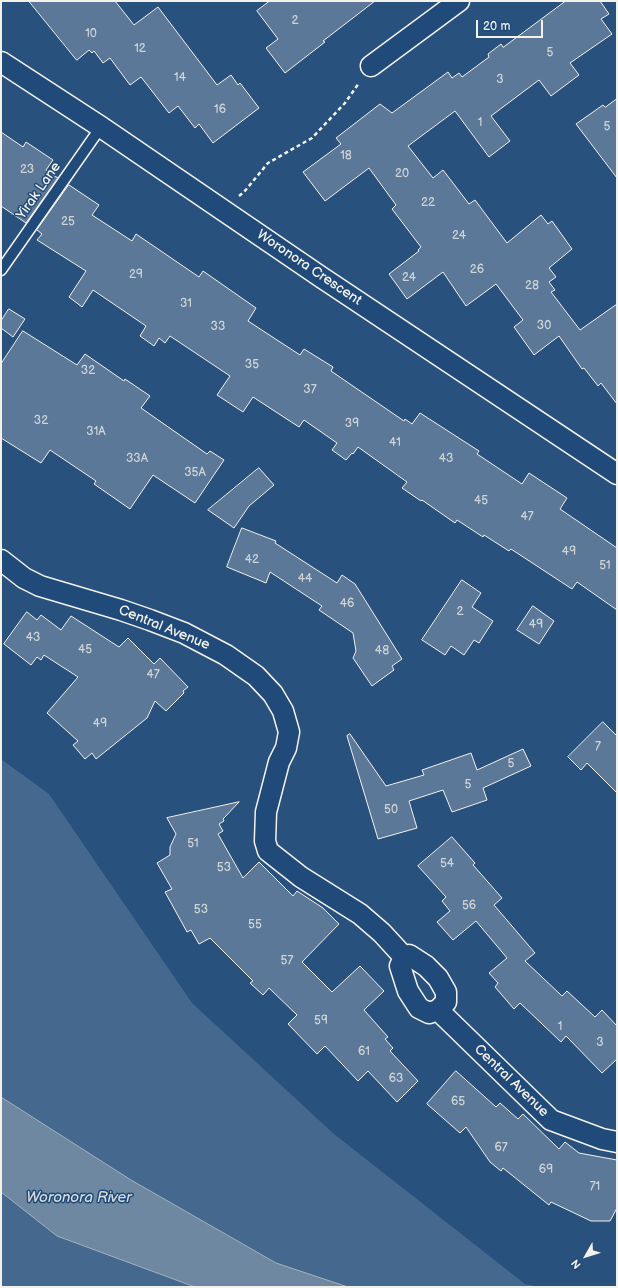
<!DOCTYPE html>
<html>
<head>
<meta charset="utf-8">
<style>
  body { margin:0 }
  #map { position:relative; width:618px; height:1288px; overflow:hidden; background:#28517e; font-family:"Balsamiq Sans",sans-serif }
  canvas { display:block }
  .frame { position:absolute; inset:0; border:2px solid #f4f1e8; pointer-events:none }
  .north { position:absolute; left:566px; top:1236px; width:40px; height:40px; -webkit-text-stroke:3px #1f4a7a; paint-order:stroke; rotate:231deg; font-size:11px; font-weight:700; line-height:16px; text-align:center; color:#f4f1e8 }
  .north::after { content:''; display:block; margin:auto; width:14px; height:18px; background:#f4f1e8; clip-path:polygon(50% 0,100% 100%,50% 72%,0 100%) }
  .scale { position:absolute; left:476px; top:20px; width:67px; height:18px; box-sizing:border-box; border:2px solid #f4f1e8; border-top:0; padding-left:5px; font-size:12px; line-height:14px; white-space:nowrap; color:#f4f1e8; -webkit-text-stroke:3px #1f4a7a; paint-order:stroke }
</style>
</head>
<body>
<div id="map">
<canvas width="618" height="1288"></canvas>
<div class="frame"></div>
<div class="north">N</div>
<div class="scale">20 m</div>
</div>
<script>
const ctx = document.querySelector('canvas').getContext('2d');
ctx.lineJoin = 'round';
function paint(path, color) { ctx.fillStyle = color; ctx.fill(path, 'evenodd'); }
function stroke(path, color, width, dash) { ctx.strokeStyle = color; ctx.lineWidth = width; ctx.lineCap = dash ? 'butt' : 'round'; ctx.setLineDash(dash || []); ctx.stroke(path); }
function write(font, color, halo, rows, align = 'center') {
  ctx.font = font + ' "Balsamiq Sans",sans-serif'; ctx.lineWidth = 3; ctx.setLineDash([]); ctx.textBaseline = 'middle'; ctx.strokeStyle = halo; ctx.fillStyle = color; for (const [text, x, y, turn = 0] of rows) {
    ctx.save(); ctx.translate(x, y); ctx.rotate((+turn || 0) * Math.PI / 180); ctx.textAlign = isNaN(turn) ? turn : align; if (halo) ctx.strokeText(text, 0, 0); ctx.fillText(text, 0, 0); ctx.restore();
  }
}
const green = new Path2D(`
  M1 759 49 794 192 1003 334 1134 525 1284 540 1287H348L276 1263 131 1180 1 1097Z
  M1 1192 57 1236 195 1287H1Z`);
const water = new Path2D(`
  M1 1097 131 1180 276 1263 348 1287H195L57 1236 1 1192Z`);
const building = new Path2D(`
  M29 1H115L134 25 158 7 217 85 231 75 238 85 240 83 259 108 213 143 199 124 195 128 178 106 169 113 141 77 130 85 110 58 103 63 94 51 92 53 89 50 77 60Z
  M270 1H375L323 41 325 42 285 73 266 48 278 39 257 11Z
  M566 1H600L609 14 601 19 612 34 570 63 579 75 551 96 539 80 491 116 510 141 489 157 455 111 408 146 433 178 443 170 469 204 475 200 507 243 541 215 548 224 552 221 572 249 549 268 556 277 549 282 555 290 551 292 580 330 617 304V404L601 383 598 386 584 368 582 369 559 336 534 355 514 327 523 320 496 284 466 306 443 272 407 299 389 274 419 251 418 250 421 247 392 209 396 205 369 168 325 201 303 172 341 144 336 138 380 104 392 113 448 72 452 78 459 73 462 77 489 57 488 54 501 44 503 47Z
  M617 99V178L576 124 603 105 605 107Z
  M1 132 23 147 26 142 53 160 46 170 58 178 26 223 1 206Z
  M69 185 99 205 92 215 132 241 136 234 199 277 203 271 256 308 248 321 300 355 304 349 333 367 331 371 404 421 405 419 412 424 420 413 479 451 477 454 522 484 529 473 567 498 560 509 617 548V610L577 582 572 589 511 549 509 551 484 535 483 537 457 520 455 523 422 500 421 501 402 488 407 482 358 447 353 454 352 453 346 460 332 450 337 443 304 420 299 427 253 397 243 412 217 395 230 376 170 336 165 343 159 338 154 346 140 336 146 326 93 290 82 307 69 297 86 271 37 240 42 234 37 230Z
  M9 309 25 319 13 337 1 328V321Z
  M23 331 77 365 85 354 124 381 125 379 150 396 141 408 207 454 210 451 224 460 195 503 153 475 130 509 94 484 96 481 50 450 41 463 1 438V364Z
  M259 468 274 485 249 506 234 528 208 510Z
  M242 528 276 541 275 543 337 583 342 575 355 584 402 659 392 666 394 670 372 686 353 658 356 651 353 633 319 610 322 606 270 572 266 583 227 567Z
  M462 580 481 593 472 607 493 621 479 643 474 640 464 655 451 646 445 655 422 640Z
  M533 606 554 621 539 644 517 630Z
  M27 612 37 620 41 615 61 630 71 616 119 647 128 638 154 664 160 658 188 687 183 691 184 693 166 711 155 701 147 718 96 759 92 753 85 759 73 745 78 741 47 713 78 677 44 655 41 660 37 657 31 665 4 644Z
  M603 722 617 736V793L587 763 581 770 568 757Z
  M350 734 386 786 424 775 422 770 471 753 477 770 523 749 531 766 483 788 487 800 452 812 443 790 409 801 417 828 378 839 347 736Z
  M239 802 223 819 224 821 219 824 223 831 218 834 243 878 259 862 293 896 297 891 323 908 339 924 302 962 332 992 360 966 384 991 364 1010 388 1037 385 1039 393 1048 390 1051 418 1081 397 1102 368 1071 358 1081 325 1046 317 1054 288 1024 297 1015 269 988 263 995 250 983 253 981 210 938 199 944 191 930 187 932 165 892 172 889 157 863 170 855V847L176 834 167 818Z
  M452 837 475 863 473 865 502 898 494 905 535 953 525 961 562 996 567 991 595 1017 602 1010 617 1026V1059L602 1073 566 1036 561 1042 520 1003 514 1009 495 987 498 983 489 973 507 958 476 921 453 940 437 922 450 911 442 901 446 897 418 866Z
  M456 1071 496 1107 500 1103 518 1119 523 1114 559 1149 565 1142 579 1153 617 1160V1208L610 1221H591L551 1202 549 1205 503 1168 501 1171 490 1162 466 1127 460 1133 427 1104Z`);
const path = new Path2D(`
  M239 196 244 192 268 163 312 138 345 103 359 83`);
const lane = new Path2D(`
  M1 270 101 127`);
const street = new Path2D(`
  M1 62 101 127 321 277 617 474
  M371 66 459 1
  M1 560 24 578 40 586 121 610 150 620 184 633 226 655 256 676 273 694 283 711 289 732 286 748 279 762 266 812 265 841 268 851 301 877 360 914 382 933 404 957
  M409 955 426 966 438 978 446 992V1002L438 1010 429 1013 419 1008 408 991 400 966 404 957Z
  M438 1010 551 1120 602 1139 617 1142`);
const numberNames = [
  ["2",295,21],
  ["10",91,34],
  ["12",140,49],
  ["5",550,53],
  ["14",180,78],
  ["3",500,80],
  ["16",220,110],
  ["1",480,123],
  ["5",607,127],
  ["18",346,156],
  ["23",27,170],
  ["20",402,174],
  ["22",428,203],
  ["25",68,222],
  ["24",459,236],
  ["26",477,270],
  ["29",136,275],
  ["24",409,278],
  ["28",532,286],
  ["31",186,304],
  ["30",544,326],
  ["33",218,327],
  ["35",252,365],
  ["32",88,371],
  ["37",310,390],
  ["32",41,421],
  ["39",352,424],
  ["31A",96,432],
  ["41",395,443],
  ["33A",137,459],
  ["43",446,459],
  ["35A",195,473],
  ["45",481,501],
  ["47",527,517],
  ["49",569,552],
  ["42",252,560],
  ["51",605,566],
  ["44",305,579],
  ["46",347,604],
  ["2",460,612],
  ["49",536,625],
  ["43",33,638],
  ["45",85,650],
  ["48",382,651],
  ["47",153,675],
  ["49",100,724],
  ["7",598,747],
  ["5",511,764],
  ["5",468,785],
  ["50",391,810],
  ["51",193,844],
  ["54",447,864],
  ["53",224,868],
  ["56",469,906],
  ["53",201,910],
  ["55",255,925],
  ["57",287,961],
  ["59",321,1021],
  ["1",560,1027],
  ["3",600,1043],
  ["61",364,1052],
  ["63",396,1079],
  ["65",458,1102],
  ["67",501,1148],
  ["69",546,1170],
  ["71",595,1187]
];
const streetNames = [
  ["Yirak Lane",39,191,-55],
  ["Woronora Crescent",309,268,34],
  ["Central Avenue",164,628,22],
  ["Central Avenue",511,1081,44]
];
const waterNames = [
  ["Woronora River",79,1198]
];
paint(green, '#45688e');
paint(water, '#6e88a2');
stroke(water, '#a4b2be', 1);
paint(building, '#5b7899');
stroke(building, '#f4f1e8', 1);
stroke(lane, '#f4f1e8', 13);
stroke(street, '#f4f1e8', 23);
stroke(path, '#f4f1e8', 2.5, [4, 3]);
stroke(lane, '#1f4a7a', 10);
stroke(street, '#1f4a7a', 20);
write('12px', '#ced3d4', null, numberNames);
write('14px', '#f4f1e8', '#1f4a7a', streetNames);
write('italic 15px', '#d9dcda', '#1f4a7a', waterNames);
</script>
</body>
</html>
